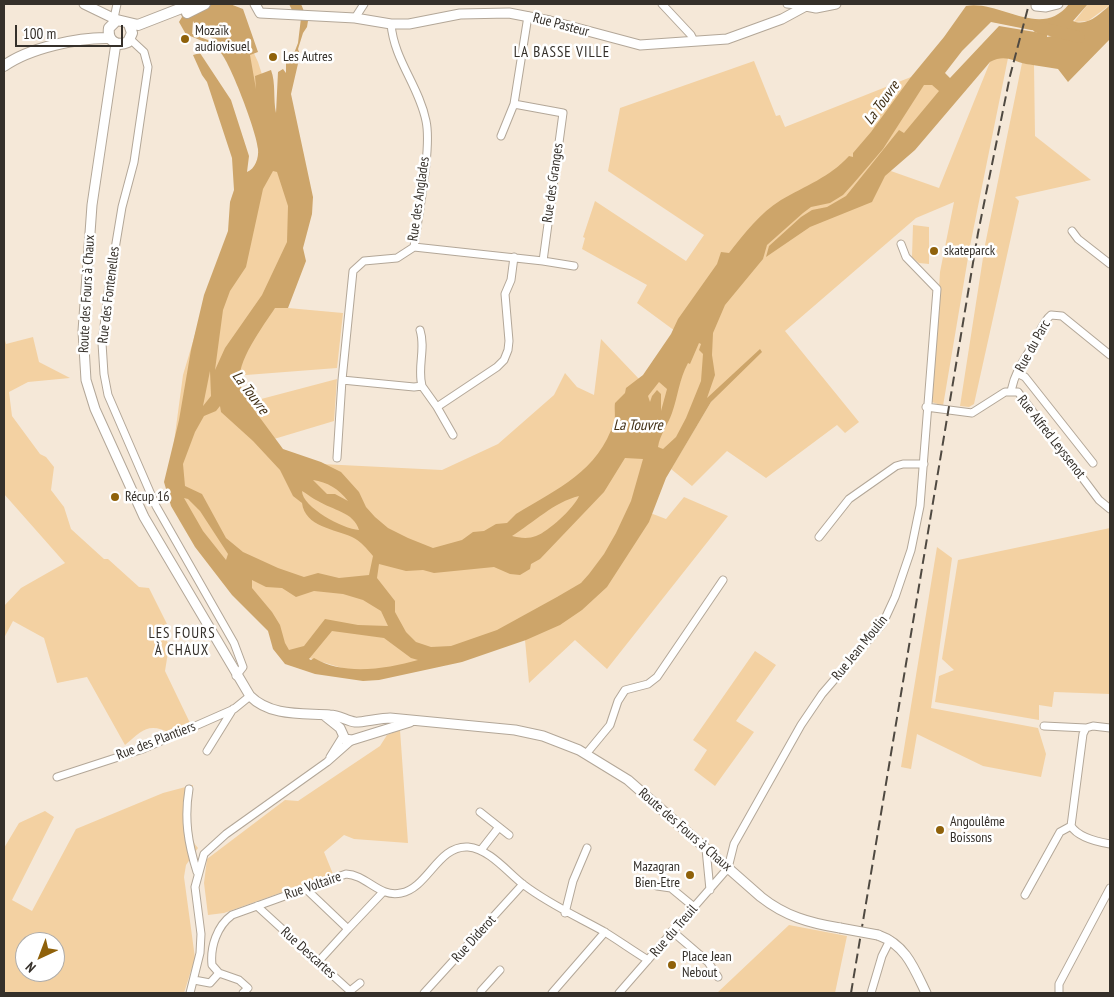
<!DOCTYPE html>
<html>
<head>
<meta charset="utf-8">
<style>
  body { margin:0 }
  #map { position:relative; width:1114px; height:997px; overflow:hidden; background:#f5e8d8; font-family:"PT Sans Narrow",sans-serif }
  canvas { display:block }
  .frame { position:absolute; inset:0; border:5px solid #35302a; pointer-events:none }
  .north { position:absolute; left:15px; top:932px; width:50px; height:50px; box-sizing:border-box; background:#fff; border:1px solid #aeacaa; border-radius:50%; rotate:223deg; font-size:14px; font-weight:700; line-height:20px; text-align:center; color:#35302a }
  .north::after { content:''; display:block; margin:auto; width:18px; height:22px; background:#8f610a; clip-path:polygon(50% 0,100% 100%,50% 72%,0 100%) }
  .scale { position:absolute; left:15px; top:25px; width:108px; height:22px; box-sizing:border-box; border:2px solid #35302a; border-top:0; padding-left:6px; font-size:15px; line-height:18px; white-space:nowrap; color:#35302a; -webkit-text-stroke:4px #fff; paint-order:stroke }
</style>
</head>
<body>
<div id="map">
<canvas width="1114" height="997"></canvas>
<div class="frame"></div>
<div class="north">N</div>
<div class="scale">100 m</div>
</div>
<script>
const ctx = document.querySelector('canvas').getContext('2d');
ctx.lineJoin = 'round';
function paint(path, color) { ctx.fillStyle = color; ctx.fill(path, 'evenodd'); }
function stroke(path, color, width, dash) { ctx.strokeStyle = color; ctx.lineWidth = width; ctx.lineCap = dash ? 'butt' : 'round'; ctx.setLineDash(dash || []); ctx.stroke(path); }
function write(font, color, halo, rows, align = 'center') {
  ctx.font = font + ' "PT Sans Narrow",sans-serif'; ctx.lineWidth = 5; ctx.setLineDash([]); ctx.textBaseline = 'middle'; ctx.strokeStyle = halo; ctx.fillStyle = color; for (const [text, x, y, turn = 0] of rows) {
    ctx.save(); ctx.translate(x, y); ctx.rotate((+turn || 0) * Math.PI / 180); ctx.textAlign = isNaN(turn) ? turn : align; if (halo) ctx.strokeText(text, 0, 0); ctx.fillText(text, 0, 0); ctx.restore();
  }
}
const green = new Path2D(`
  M213 4H231L258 62 305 209 268 301 288 308 343 313 337 368 233 376 246 403 337 379 334 421 274 439 283 450 321 464 442 470 498 444 554 395 565 373 577 387 594 395 601 339 640 380 675 331 637 303 647 285 582 249 585 238 583 237 595 201 686 261 704 235 608 171 620 108 754 61 776 116 780 115 785 127 911 77 948 91 888 170 939 188 990 62 997 58H1008L970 246 943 406 932 402 940 272 954 202 916 218 785 331 859 422 845 433 837 425 766 478 727 451 692 486 671 469 711 402 733 378 705 402 645 511 666 519 684 497 728 516 607 669 575 640 529 683 525 640 386 672H355L286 651 222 574 169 479 183 375 213 274 263 151Z
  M1088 4 1110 5 1088 21 1074 22Z
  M1022 63 1034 65 1035 136 1091 180 1015 197 1019 201 974 404 969 407 960 406 985 245Z
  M913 225 929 227V264L919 263 912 257Z
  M4 336 6 344 33 337 39 362 70 378 28 382 9 392 12 416 40 454 46 457 54 467 51 490 64 507 71 529 104 559H108L139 587 149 588 167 624 161 627 169 646 165 671 191 725 170 733C148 722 142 731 125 745L87 677 57 683 44 638 13 621 4 638V606L21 588 65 563 4 494Z
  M1110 528V694L1054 692 1052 707 1039 705V720L935 702 939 676 954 670 942 659 958 560Z
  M937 547 952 558 931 708 1038 728 1046 754 1041 777 983 766 917 734 911 769 901 767Z
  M755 651 776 665 736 721 754 732 715 786 694 770 707 750 693 740Z
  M400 730 408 843 354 839 344 835 324 852 333 874 224 913 208 915 204 883 207 859 285 800 298 801 380 746 387 735Z
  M193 785C189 805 184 832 198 848L186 865 184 877 195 958 184 993H4V848L19 823 45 811 54 817 12 900 32 911 76 829 163 793ZM25 942H55V972H25Z
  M789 925 847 936 835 993H717Z`);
const water = new Path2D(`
  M178 4H230L243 9 258 52 250 55 256 89 255 76 271 70C276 83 273 99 276 113L278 72 283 69 286 73V58L293 56 298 43 301 18 292 10 289 4H301L308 21 307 27 303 33 298 49 300 55 291 94 313 197 312 214 303 248 306 261 288 308H275C264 325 235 363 240 384 243 395 253 399 255 411L283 449 321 462 341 472 359 492 366 507 375 517 388 528 408 538 433 548 462 540 473 532 484 531 496 524 507 523 516 514C558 488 598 472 614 422 616 417 614 409 615 403L625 393 626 388 643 375 671 334 678 319 717 264 721 252 729 253C744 234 760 213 781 200 805 186 830 177 849 156L853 157V153L871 132 911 77 944 37 966 6C1001 0 1041 40 1069 4H1088L1073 21C1087 27 1100 14 1110 5V39L1068 82 1058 69C1048 67 1037 66 1026 64 1012 61 1005 54 990 62L915 150 885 176 872 202 810 227 766 257 769 246 801 217 812 210 827 207 846 196 899 130 904 133 939 91 932 85H924L883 149 853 184 843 195 830 203 811 207 803 213 767 245 763 259 725 305 713 333 712 355 715 375 707 398 760 349 762 352 711 402 666 478 649 522 607 587 582 610 560 625 526 640 462 662 379 680 363 681 315 674 285 664 273 649 268 631 232 595 195 547 171 506 164 482 179 420 191 350 204 295 228 231 230 202 234 190 232 158 207 82 202 75 193 55 200 53 231 100 249 156 247 172C255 169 259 158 258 149 257 133 231 65 221 53 214 45 200 40 190 36L188 38 179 22 182 17ZM193 21 195 25 228 51 216 43 192 34ZM991 22 1031 30 1067 33 1047 37V34L999 26 950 78 945 73 962 51ZM273 171 277 172 288 206 287 242 262 295 225 348 215 370 223 310 230 291 246 267 263 189ZM699 343 701 344 699 350 703 354 701 381 686 418 676 437 663 449 658 447C660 434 668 425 672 413 678 396 679 380 688 363L690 364ZM210 371 211 396 203 406ZM659 382 667 389 661 411V394L657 390 652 396 650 402 648 396ZM220 406 221 412 253 441 280 470 293 496 302 503C305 527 335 529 352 537 361 541 367 549 373 556L369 575 339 578 318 573 304 577 278 568 243 552 226 538 202 494 185 486 183 464 195 432 204 416 216 411ZM625 458 643 459 631 501 616 533 604 554 589 574 581 583 557 597 497 630 451 646 431 647 416 642 406 632 395 612V601L377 578 379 564 406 571 423 570 434 573 494 567 510 574 520 575 530 569 531 564 540 559 604 492ZM313 480C327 482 339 489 348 501L335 494H327ZM302 491C308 494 311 498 318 501 332 510 354 512 359 530 343 529 302 507 302 491ZM579 496C574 508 548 532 536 536 529 539 519 538 512 536 533 523 554 502 579 496ZM184 498 188 499 200 511 228 554 226 560 203 531ZM252 580 266 587 282 588 296 597 314 591 343 594 363 600 381 611 388 626 358 625 325 619 304 646 289 650 285 643 280 625 272 612 252 588ZM332 631 384 638 411 658 418 660C386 669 344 676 314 658L311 660 309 659Z`);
const river = new Path2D(`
  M1038 27 1079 37`);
const minor = new Path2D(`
  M662 4 691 35 694 41
  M787 4 806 6
  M114 18 117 4
  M355 18 364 4
  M130 39 144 52 148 67 134 162 122 207 109 285 102 343 104 374 108 395 156 506 234 643 243 667 236 676
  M501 136 514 104 528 16
  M1072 231 1078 239 1110 264
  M414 247 543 261 563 113 514 104
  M543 261 574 266
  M420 330C426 349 417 367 422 386
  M1017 373 1025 377 1093 463
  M342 380 414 387 422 386 437 407 497 367 504 360 508 350 509 341 505 294 511 280 514 257
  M1011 391C1015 372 1023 361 1033 345 1039 335 1042 322 1051 315L1062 316 1110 355
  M437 407 453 435
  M926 407 972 413 1005 392H1018L1099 500 1110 509
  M337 458 342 380 353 271 364 261 397 258 414 247C418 216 432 148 426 121 419 86 394 60 391 24
  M819 537 849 499 896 466 903 464H924
  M1044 726 1086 728
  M1110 728 1093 726 1086 728 1083 734 1071 826C1078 837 1098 842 1110 844
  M207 751 233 709
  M586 754 610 725 618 701 625 690 648 684 657 677 723 580
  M330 757 343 736
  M57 777 143 749 234 709 250 696
  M189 789C184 819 188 843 197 872
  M480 812 509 835
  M706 849 710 890
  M481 850 499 827
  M657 886 671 888 694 907
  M306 889 348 929 318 962
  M1025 895 1060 832 1071 826
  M257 906 350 991 360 983
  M565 913 573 881 587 848
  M348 929 383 892
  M672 931 708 962 718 977
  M219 973 239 980 248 988 243 993
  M194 980 210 983 219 973 212 965C210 947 217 926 232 915L346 874C367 875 379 898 401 893 428 888 438 845 468 847 490 849 508 873 524 885 549 904 576 916 603 931 618 940 633 951 648 960
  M481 991 500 970
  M190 993 200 953 201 934 195 887 204 854 226 834 327 762 352 740
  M424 993 523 884
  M552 993 605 932
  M619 993 728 868 734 844 801 725 822 694 883 623 895 597 911 550 920 506 937 289 906 257 901 244
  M871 993 882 956 890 940
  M1059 993V984L1110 888`);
const tertiary = new Path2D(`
  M84 4 117 20
  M255 4 260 13 355 18 391 24H409L460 14 509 13 550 21 640 45 727 39 782 19 806 6 816 8 836 4
  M1036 6 1046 7 1058 4
  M116 43 92 205 83 331 86 380 95 409 144 517 250 696C271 717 303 713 330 715 339 715 347 721 355 722 359 723 381 718 390 718L515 730 543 736 579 750 628 780 761 897C785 916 809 923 840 928
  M325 716 340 728 345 739 352 740 410 722
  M878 935C906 945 914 968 926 993`);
const secondary = new Path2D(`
  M187 13 205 4
  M129 24 132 33 128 42C117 47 107 41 109 28L117 20 138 25 192 4
  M4 66C29 48 79 37 110 38`);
const rail = new Path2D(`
  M851 993 978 233 1010 76 1029 4`);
const tertiaryBridge = new Path2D(`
  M840 928 878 935`);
const markers = [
  [185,39,5,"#8f610a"],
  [273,57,5,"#8f610a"],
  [934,251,5,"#8f610a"],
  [115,497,5,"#8f610a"],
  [940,830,5,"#8f610a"],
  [690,875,5,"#8f610a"],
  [672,965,5,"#8f610a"]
];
const streetNames = [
  ["Rue Pasteur",561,25,15],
  ["Rue des Granges",553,183,-82],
  ["Rue des Anglades",419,199,-82],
  ["Route des Fours à Chaux",87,294,-87],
  ["Rue des Fontenelles",109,295,-83],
  ["Rue du Parc",1033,346,-61],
  ["Rue Alfred Leyssenot",1051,437,52],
  ["Rue Jean Moulin",860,648,-51],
  ["Rue des Plantiers",156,741,-21],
  ["Route des Fours à Chaux",685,830,41],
  ["Rue Voltaire",313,886,-19],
  ["Rue du Treuil",674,931,-49],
  ["Rue Diderot",474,939,-48],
  ["Rue Descartes",308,953,42]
];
const poiNames = [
  ["Mozaïk",195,31],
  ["audiovisuel",195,47],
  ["Les Autres",283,57],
  ["skateparck",944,251],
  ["Récup 16",125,497],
  ["Angoulême",950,822],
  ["Boissons",950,838],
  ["Mazagran",680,867,"right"],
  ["Bien-Etre",680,883,"right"],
  ["Place Jean",682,957],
  ["Nebout",682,973]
];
const neighbourhoodNames = [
  ["LA BASSE VILLE",562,53],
  ["LES FOURS",182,634],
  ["À CHAUX",182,651]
];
const waterNames = [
  ["La Touvre",882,103,-54],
  ["La Touvre",250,393,53],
  ["La Touvre",638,426]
];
paint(green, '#f3d1a2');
paint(water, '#cda56a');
stroke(river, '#cda56a', 12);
stroke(minor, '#b3a798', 9);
stroke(tertiary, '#b3a798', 11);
stroke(secondary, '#b3a798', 12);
stroke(minor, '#fff', 7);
stroke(tertiary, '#fff', 9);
stroke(secondary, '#fff', 10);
stroke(rail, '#4f4941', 2, [10, 5]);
stroke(tertiaryBridge, '#b3a798', 11, []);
stroke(tertiaryBridge, '#fff', 9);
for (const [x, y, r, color] of markers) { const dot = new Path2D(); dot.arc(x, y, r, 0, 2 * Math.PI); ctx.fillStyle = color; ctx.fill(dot); stroke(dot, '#fff', 2); }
write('14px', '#35302a', '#fff', streetNames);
write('14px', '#35302a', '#fff', poiNames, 'left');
ctx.letterSpacing = '1px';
write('15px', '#35302a', '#fff', neighbourhoodNames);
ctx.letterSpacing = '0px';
write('italic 15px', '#402e14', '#fff', waterNames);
</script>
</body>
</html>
